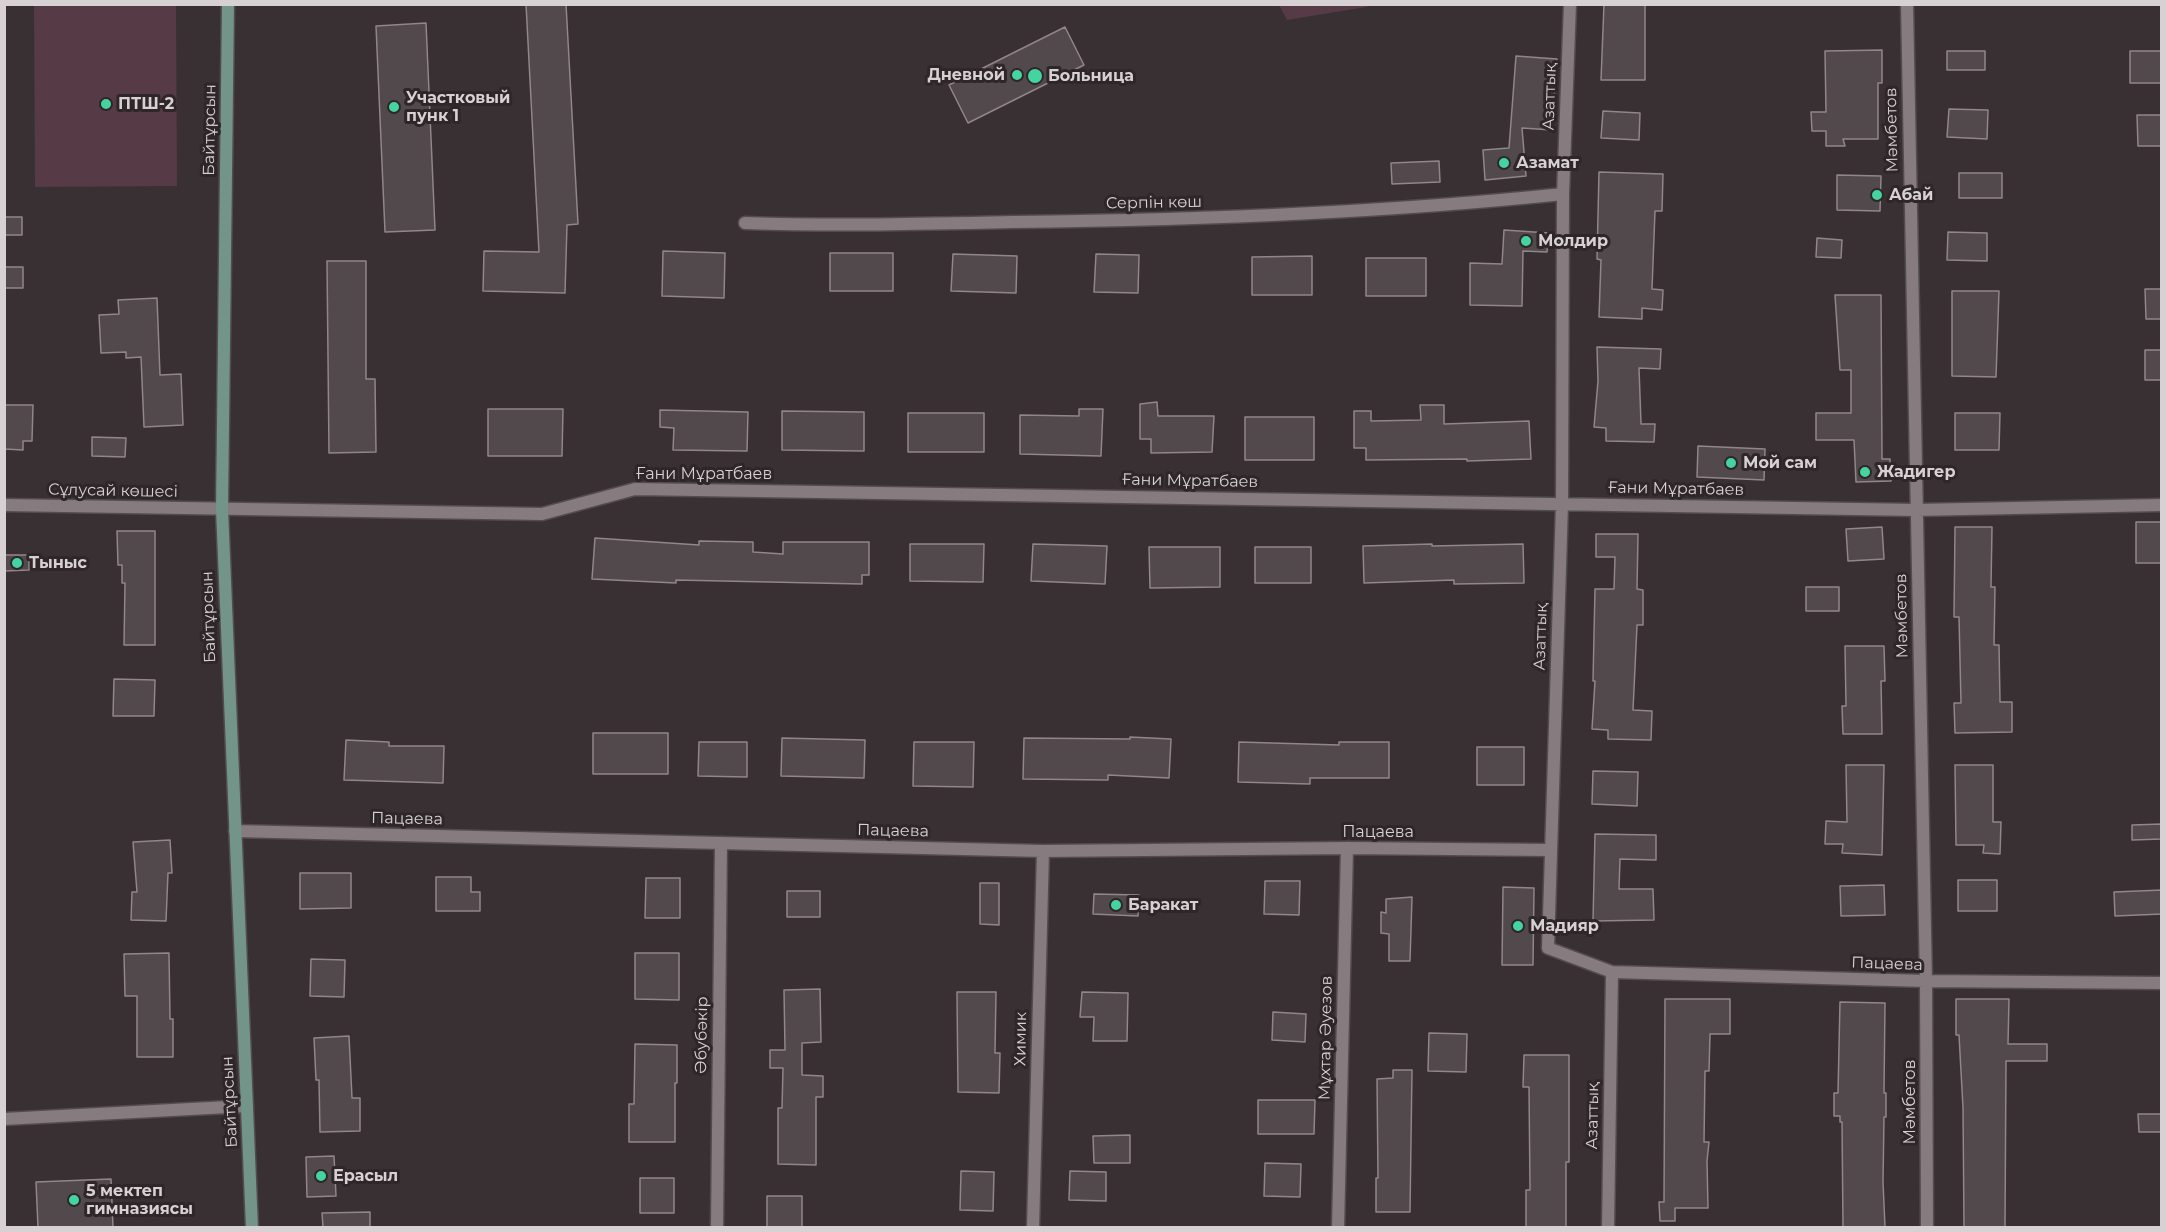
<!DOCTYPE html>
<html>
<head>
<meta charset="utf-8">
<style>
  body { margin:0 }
  #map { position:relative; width:2166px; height:1232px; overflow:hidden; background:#393033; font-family:Montserrat,sans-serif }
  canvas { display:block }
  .frame { position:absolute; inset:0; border:6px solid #d7d1d3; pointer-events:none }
</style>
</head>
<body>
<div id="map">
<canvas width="2166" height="1232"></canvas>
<div class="frame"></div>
</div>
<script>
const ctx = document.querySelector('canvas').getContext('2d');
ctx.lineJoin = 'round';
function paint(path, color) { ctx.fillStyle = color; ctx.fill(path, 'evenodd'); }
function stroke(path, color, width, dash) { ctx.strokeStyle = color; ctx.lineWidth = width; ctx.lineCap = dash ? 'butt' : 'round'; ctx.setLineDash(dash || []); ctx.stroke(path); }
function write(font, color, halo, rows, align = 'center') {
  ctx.font = font + ' Montserrat,sans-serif'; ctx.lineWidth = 6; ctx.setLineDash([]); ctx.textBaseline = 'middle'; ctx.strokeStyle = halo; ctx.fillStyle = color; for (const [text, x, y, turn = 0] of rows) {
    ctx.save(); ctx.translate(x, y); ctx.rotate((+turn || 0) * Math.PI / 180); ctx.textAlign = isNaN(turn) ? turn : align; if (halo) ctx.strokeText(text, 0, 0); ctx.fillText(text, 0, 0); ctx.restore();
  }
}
const green = new Path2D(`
  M34 5H176L177 186 35 187Z
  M1279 5H1371L1366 7 1287 20Z`);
const building = new Path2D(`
  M526 4H566L578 224 567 225 565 293 483 291 484 251 539 252Z
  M1604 4H1645V80H1601Z
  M426 23 435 230 385 232 376 26Z
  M1065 27 1084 65 968 123 949 85Z
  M1882 50V83H1878V139H1843L1845 146H1826V131H1812L1811 112H1826L1825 51Z
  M1947 51H1985V70H1947Z
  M2130 51H2162V83H2130Z
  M1516 56 1557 59 1552 130 1522 128 1526 176 1485 180 1483 150 1509 148Z
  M1949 109 1988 110 1987 139 1947 137Z
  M1603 111 1640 113 1639 140 1601 138Z
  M2137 115H2162V146H2138Z
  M1439 161 1440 182 1392 184 1391 163Z
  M1599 172 1663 174 1662 211H1655L1652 289 1663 290 1662 310 1642 308V319L1599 317 1601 260 1597 259Z
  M1959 173H2002V198H1959Z
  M1837 175 1881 176 1880 211 1837 210Z
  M4 217H22V235H4Z
  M1504 230 1549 233 1547 252 1523 251 1522 306 1470 305V263L1502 264Z
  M1948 232 1987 233V261L1947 260Z
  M1817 238 1842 240 1841 258 1816 257Z
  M663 251 725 253 724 298 662 296Z
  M830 253H893V291H830Z
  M953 254 1017 256 1016 293 951 291Z
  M1096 254 1139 255 1138 293 1094 292Z
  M1312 256V295H1252V257Z
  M1366 258H1426V296H1366Z
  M327 261H366V379H375L376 452 329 453Z
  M4 267H23V288H4Z
  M2145 289H2162V319H2146Z
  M1952 291H1999L1996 377 1952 376Z
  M1835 295H1881L1882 459H1890L1891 481 1856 482 1854 440H1816V413H1851V370H1840Z
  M157 298 160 375 181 374 183 425 144 427 141 357 126 358V352L101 353 99 315 119 314 118 300Z
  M1597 347 1661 349 1660 369 1639 368 1641 424H1655L1654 442 1606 441V428L1594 427 1598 381Z
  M2145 350H2162V380H2145Z
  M1157 402 1158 416H1214L1212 452 1151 453V439H1140V404Z
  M4 405H33L32 441H23V450L4 449Z
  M1420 405H1444V424L1529 421 1531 459 1467 461V459L1366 460V448H1354V411H1371V421L1421 420Z
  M488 409H563L562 456H488Z
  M1079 409H1103L1101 456 1020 454V415L1079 416Z
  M660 410 748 412 747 451 673 450 674 428 660 427Z
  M782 411 864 412V451L782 450Z
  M908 413H984V452H908Z
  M1955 413H2000L1999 450H1955Z
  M1245 417H1314V460H1245Z
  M92 437 126 438 125 457 92 456Z
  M1698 446 1765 449 1764 480 1697 477Z
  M2136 522H2162V563H2136Z
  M1882 527 1884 559 1848 561 1846 529Z
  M1955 527H1992L1991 587H1995L1994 645H1999L2000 702H2012V732L1955 733 1954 703H1961L1959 617H1954Z
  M117 531H155V645H124L125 583H122V565H118Z
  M1596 534H1638L1637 589 1643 590V625H1637L1633 710 1652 711 1651 740 1608 739V730L1592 729 1595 681H1593L1595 589H1614L1615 557H1596Z
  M595 538 699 545V541L753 542V552L783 554V542H869V575H862V584L676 580V583L592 579Z
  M910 544H984L983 582 910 581Z
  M1033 544 1107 546 1105 584 1031 581Z
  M1432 544V546L1523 544 1524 583 1454 584V580L1364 583 1363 546Z
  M1149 547H1220V587L1150 588Z
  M1255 547H1311V583H1255Z
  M4 555H29V570L4 571Z
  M1806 587H1839V611H1806Z
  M1845 646H1884L1885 681H1881L1882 734H1843L1842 706H1846Z
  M114 679 155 680 154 716H113Z
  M593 733H668V774H593Z
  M1130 737 1171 739 1169 778 1108 775V780L1023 779 1024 738 1130 739Z
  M782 738 865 740 864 778 781 776Z
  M346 740 389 742V746H444L443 783 344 780Z
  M699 742H747V777L698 776Z
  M914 742H974L973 787 913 786Z
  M1239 742 1339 745V742H1389V778H1310V784L1238 782Z
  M1477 747H1524V785H1477Z
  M1846 765H1884L1882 855 1842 853 1843 844H1825L1826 821 1847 822Z
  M1955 765H1993V822H2001L2000 854 1983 853 1984 845H1956Z
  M1593 771 1638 772 1637 806 1592 804Z
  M2162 824V839L2132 840V825Z
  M1595 834 1656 835V860L1620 859 1619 889H1653L1654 920 1593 921Z
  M170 840 172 873H168L166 921 131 920 132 892H137L133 842Z
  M300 873H351V908L300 909Z
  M436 877H471V892H480V911H436Z
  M646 878H680V918H645Z
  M1958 880H1997V911H1958Z
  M1265 881H1300L1299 915 1264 914Z
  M980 883H999V925L980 924Z
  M1884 885 1885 915 1841 916 1840 886Z
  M1503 887 1534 888 1533 965H1502Z
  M2162 890V914L2115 916 2114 892Z
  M787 891H820V917H787Z
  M1094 894 1139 895 1138 916 1093 914Z
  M1412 897 1410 961H1389V934L1381 933V912L1386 913V899Z
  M169 953 170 1019H173V1057H137V996H125L124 954Z
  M635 953H679V1000L635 999Z
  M311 959 345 960 344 997 310 996Z
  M820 989 821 1042 802 1043V1075L823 1076V1097H816V1165L778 1164V1108H782L783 1068H770V1050H785L784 990Z
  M957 992H996L995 1053H1000L999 1093 958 1092Z
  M1082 992 1128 993 1127 1041H1093L1094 1017H1080Z
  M1665 999H1730V1034H1710L1709 1071H1705L1704 1142H1709L1707 1161 1708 1208H1675V1221H1660L1659 1202H1664Z
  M1956 999H2009L2008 1044H2047V1061H2006L2005 1227H1964L1963 1108 1959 1035H1956Z
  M1840 1002 1885 1003 1884 1093H1886V1117H1884L1883 1182 1885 1227H1843L1842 1122H1840V1116H1834V1093H1838Z
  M1273 1012 1306 1014 1305 1042 1272 1040Z
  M1429 1033 1467 1034 1466 1072 1428 1071Z
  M349 1036 352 1098H360V1131L320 1132 319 1080H316L314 1038Z
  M635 1044 677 1045V1083H675V1142H629V1104H634Z
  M1524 1055H1569V1162H1566V1227H1526V1190H1530L1529 1087H1523Z
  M1393 1070H1412L1410 1212H1376V1178H1378L1377 1079 1393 1078Z
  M1258 1100H1315L1314 1134H1258Z
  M2138 1114H2162V1132H2139Z
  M1130 1135V1163H1094L1093 1136Z
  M334 1156 336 1196 307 1197 306 1157Z
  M1265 1163 1301 1164 1300 1197 1264 1196Z
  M961 1171 994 1172 993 1211 960 1210Z
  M1070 1171 1106 1172V1201L1069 1200Z
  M640 1178H674V1213H640Z
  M111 1179 113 1227H38L36 1182Z
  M767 1196H802V1227H767Z
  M370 1212V1227H323L322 1213Z`);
const street = new Path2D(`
  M1570 4 1563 194 1562 504 1548 948 1612 972 1608 1228
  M1907 4 1926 981 1927 1228
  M745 223C835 226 924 224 1014 222 1197 220 1380 213 1563 194
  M4 505 542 514 635 489 1916 510 2162 505
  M235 831 1043 851 1347 848 1550 850
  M1612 972 1926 981 2162 983
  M4 1119 247 1106
  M717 1228 721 843
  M1033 1228 1043 851
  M1338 1228 1347 848`);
const secondary = new Path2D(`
  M228 4 222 509 252 1228`);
const markers = [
  [1017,75,6,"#44d4a0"],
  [1035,76,8,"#44d4a0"],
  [106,104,6,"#44d4a0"],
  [394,107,6,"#44d4a0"],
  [1504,163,6,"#44d4a0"],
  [1877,195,6,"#44d4a0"],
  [1526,241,6,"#44d4a0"],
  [1731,463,6,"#44d4a0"],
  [1865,472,6,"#44d4a0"],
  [17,563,6,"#44d4a0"],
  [1116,905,6,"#44d4a0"],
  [1518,926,6,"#44d4a0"],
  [321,1176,6,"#44d4a0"],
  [74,1200,6,"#44d4a0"]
];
const poiNames = [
  ["Дневной",1005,75,"right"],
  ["Больница",1048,76],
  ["Участковый",406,98],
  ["пунк 1",406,116],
  ["ПТШ-2",118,104],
  ["Азамат",1516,163],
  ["Абай",1889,195],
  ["Молдир",1538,241],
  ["Мой сам",1743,463],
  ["Жадигер",1877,472],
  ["Тыныс",29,563],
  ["Баракат",1128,905],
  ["Мадияр",1530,926],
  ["Ерасыл",333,1176],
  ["5 мектеп",86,1191],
  ["гимназиясы",86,1209]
];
const streetNames = [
  ["Азаттық",1550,97,-88],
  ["Байтұрсын",210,130,-89],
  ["Мәмбетов",1892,130,-91],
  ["Серпін көш",1154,203,-1],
  ["Ғани Мұратбаев",704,474],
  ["Ғани Мұратбаев",1190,481,1],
  ["Ғани Мұратбаев",1676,489,1],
  ["Сұлусай көшесі",113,491,1],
  ["Мәмбетов",1902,616,-91],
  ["Байтұрсын",209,617,-92],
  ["Азаттық",1541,637,-88],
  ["Пацаева",407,819,1],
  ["Пацаева",893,831,1],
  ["Пацаева",1378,832],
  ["Пацаева",1887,964,2],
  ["Әбубәкір",702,1035,-89],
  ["Мұхтар Әуезов",1326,1038,-89],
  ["Химик",1021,1039,-89],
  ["Байтұрсын",230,1102,-93],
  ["Мәмбетов",1910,1102,-90],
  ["Азаттық",1593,1116,-89]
];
paint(green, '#563a46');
paint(building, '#52494c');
stroke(building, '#91868a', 1.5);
stroke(street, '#534c4f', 15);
stroke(secondary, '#534c4f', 15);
stroke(street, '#867b7f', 12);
stroke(secondary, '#739488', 12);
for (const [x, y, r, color] of markers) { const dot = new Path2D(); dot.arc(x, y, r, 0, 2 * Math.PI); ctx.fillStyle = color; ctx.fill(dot); stroke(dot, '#2e2629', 2); }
write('bold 16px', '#d7d1d3', '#2e2629', poiNames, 'left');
write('16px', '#d7d1d3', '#2e2629', streetNames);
</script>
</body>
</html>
